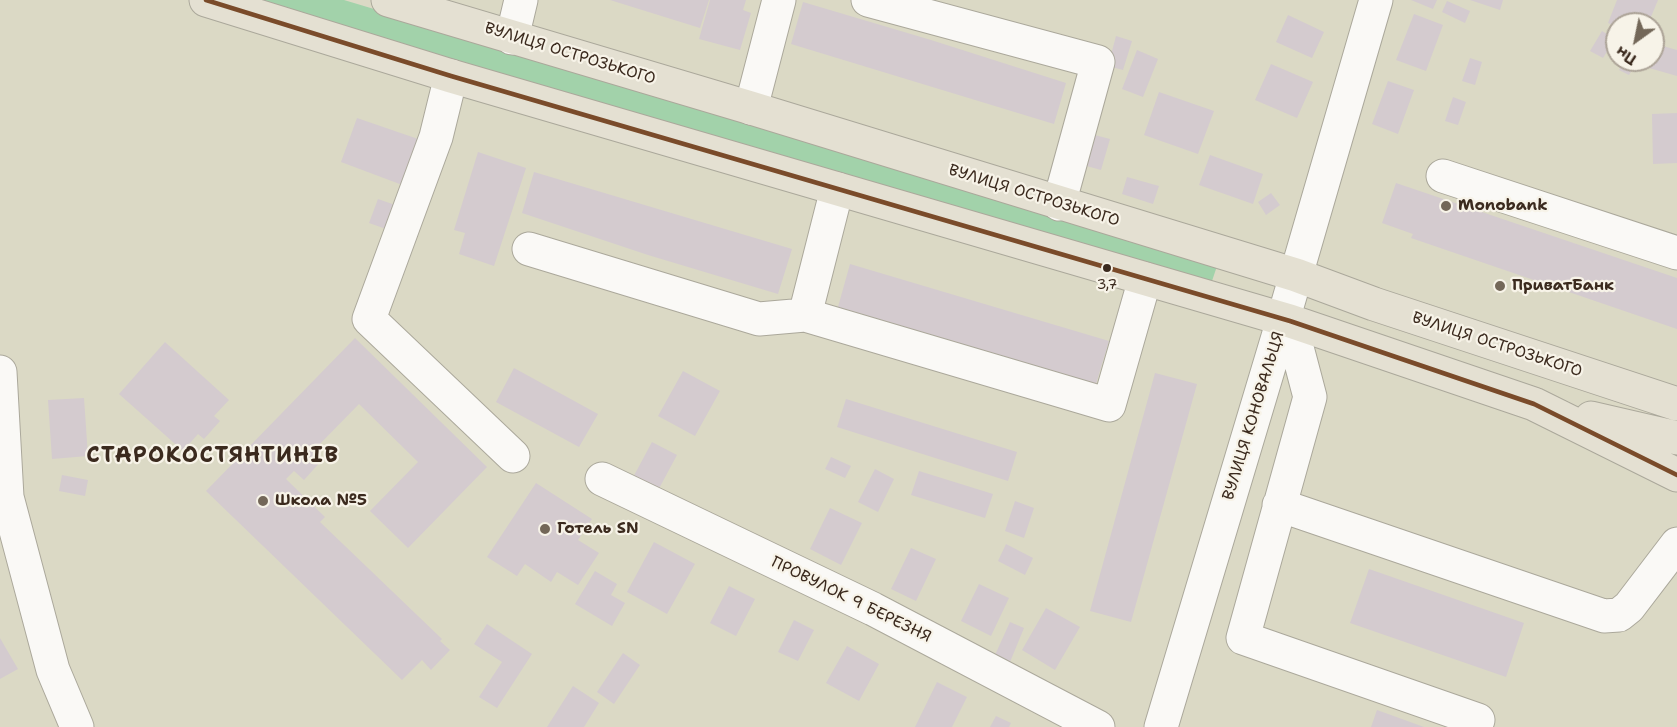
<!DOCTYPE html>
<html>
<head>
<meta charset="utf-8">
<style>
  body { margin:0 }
  #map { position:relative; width:1677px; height:727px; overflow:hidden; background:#dbd9c5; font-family:"Shantell Sans",sans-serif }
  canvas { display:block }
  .north { position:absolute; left:1605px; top:12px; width:60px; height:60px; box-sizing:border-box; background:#f7f3e8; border:2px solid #aca397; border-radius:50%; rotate:213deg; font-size:16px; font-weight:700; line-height:24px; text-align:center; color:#3b2a1e }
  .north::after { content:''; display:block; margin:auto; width:21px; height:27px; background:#736758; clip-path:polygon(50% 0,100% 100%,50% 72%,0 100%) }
</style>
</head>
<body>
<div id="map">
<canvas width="1677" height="727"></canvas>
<div class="north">Пн</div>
</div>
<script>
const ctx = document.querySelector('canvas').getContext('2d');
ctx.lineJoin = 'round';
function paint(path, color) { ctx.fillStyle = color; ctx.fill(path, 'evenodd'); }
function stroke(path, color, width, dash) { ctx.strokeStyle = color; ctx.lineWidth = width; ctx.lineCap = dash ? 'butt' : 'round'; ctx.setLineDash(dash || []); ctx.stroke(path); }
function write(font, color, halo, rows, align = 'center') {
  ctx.font = font + ' "Shantell Sans",sans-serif'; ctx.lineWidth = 4.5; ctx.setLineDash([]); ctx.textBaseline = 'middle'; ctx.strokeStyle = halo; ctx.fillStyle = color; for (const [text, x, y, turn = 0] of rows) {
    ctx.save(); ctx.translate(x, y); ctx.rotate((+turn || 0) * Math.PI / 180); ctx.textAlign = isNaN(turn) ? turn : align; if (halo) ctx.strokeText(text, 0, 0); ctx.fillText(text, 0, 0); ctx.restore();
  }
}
const green = new Path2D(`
  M233 0H344L1218 263 1210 287Z`);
const building = new Path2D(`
  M610 0H709L700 28Z
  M710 0H746L743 10 751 13 740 50 699 39Z
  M1411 0H1437L1433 9Z
  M1470 0H1503L1500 10Z
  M1617 0H1658L1648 24H1617V27L1608 23Z
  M1447 1 1470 11 1465 23 1442 12Z
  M803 2 931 40 1066 83 1054 124 791 44Z
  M1414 14 1443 25 1426 71 1396 60Z
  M1288 15 1324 32 1312 58 1276 42Z
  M1602 31 1615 39 1603 58 1590 51Z
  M1116 36 1132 41 1123 70 1108 66Z
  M1656 44 1677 50V76L1649 68 1652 60H1653Z
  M1137 50 1158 59 1143 97 1122 89Z
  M1470 58 1482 62 1475 85 1462 81Z
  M1624 60H1637L1629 75 1619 70Z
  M1271 64 1313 82 1297 118 1255 100Z
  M1388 81 1414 90 1398 134 1372 124Z
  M1159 92 1214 111 1198 154 1144 135Z
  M1453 97 1466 102 1458 125 1445 121Z
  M1677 113V163L1653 164 1652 114Z
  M357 118 421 140 405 186 341 162Z
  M1091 134 1110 139 1101 170 1083 165Z
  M478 152 526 168 494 266 459 254 465 233 454 230Z
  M1210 155 1263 174 1253 204 1199 185Z
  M534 172 792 249 778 294 648 255 522 213Z
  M1127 177 1159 186 1153 204 1122 194Z
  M1396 183 1677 278V329L1411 238 1413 234 1382 223Z
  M1271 193 1280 205 1266 215 1258 202Z
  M378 199 398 206 389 230 369 223Z
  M850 264 1109 341 1096 384 838 307Z
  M355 338 487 467 408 548 370 511 418 462 359 404 313 451 322 460 304 480 294 471 286 479 325 517 320 522 442 639 440 641 450 650 431 670 422 660 402 680 206 491Z
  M165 342 229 400 214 416 220 421 204 439 198 434 183 451 119 394Z
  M514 368 598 414 579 447 496 402Z
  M683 371 720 391 695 436 658 416Z
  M1155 373 1197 384 1131 622 1090 611Z
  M84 398 88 456 52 459 48 400Z
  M846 399 1017 452 1008 481 837 427Z
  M652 442 677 455 655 496 630 483Z
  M831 457 851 466 845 478 825 469Z
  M875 469 894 479 878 512 858 502Z
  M919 471 993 494 985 518 911 495Z
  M62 475 88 480 85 496 59 491Z
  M536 483 592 519 578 540 599 553 578 585 557 572 551 582 525 564 517 576 487 557Z
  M1015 501 1034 508 1024 538 1005 531Z
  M830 508 862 523 841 565 810 549Z
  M654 542 695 564 667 614 627 592Z
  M1006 544 1033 558 1025 575 998 561Z
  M911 548 936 559 916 601 891 589Z
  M1369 569 1524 623 1506 677 1350 623Z
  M595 571 617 584 611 595 625 603 612 626 575 604Z
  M979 584 1009 598 991 636 961 621Z
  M729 586 755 599 736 636 710 623Z
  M1046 608 1080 627 1055 670 1022 650Z
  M794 620 814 630 798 661 778 652Z
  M1010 622 1024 628 1010 662 995 655Z
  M487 624 532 654 497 708 479 697 502 662 474 644Z
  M0 638 18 669 0 679Z
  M847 646 879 664 859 701 826 683Z
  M623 653 640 665 614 704 597 692Z
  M937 682 967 697 952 727H915Z
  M573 686 599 703 584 727H547Z
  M1377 710 1424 727H1371Z
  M996 716 1011 723 1009 727H990Z`);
const minor = new Path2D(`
  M868 0 1098 62 1059 204
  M512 38 521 0
  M451 76 436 137 369 319 513 456
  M751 108 779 0
  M1443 176 1677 253
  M529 249 759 319 805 315 1109 405 1145 279
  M805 315 837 189
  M1290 321 1310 397 1243 638 1478 720
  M0 372 7 497 53 670 77 727
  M602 479 873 609 1098 727
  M1279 505 1604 616 1619 615 1629 607 1677 544
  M1161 727 1283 320 1376 0`);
const major = new Path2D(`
  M206 0 451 76 1290 321 1534 404 1677 475
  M388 0 751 108 1296 275 1374 304 1677 404
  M1591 418 1677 438`);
const bus1 = new Path2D(`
  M206 0 451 76 1290 321 1534 404 1677 475`);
const markers = [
  [1446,206,6,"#736758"],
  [1107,268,5,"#3b2a1e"],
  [1500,286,6,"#736758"],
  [263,501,6,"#736758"],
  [545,529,6,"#736758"]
];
const busNames = [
  ["3,7",1107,285]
];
const streetNames = [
  ["ВУЛИЦЯ ОСТРОЗЬКОГО",570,54,17],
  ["ВУЛИЦЯ ОСТРОЗЬКОГО",1034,196,17],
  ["ВУЛИЦЯ ОСТРОЗЬКОГО",1497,345,18],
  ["ВУЛИЦЯ КОНОВАЛЬЦЯ",1254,416,-73],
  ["ПРОВУЛОК 9 БЕРЕЗНЯ",851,600,26]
];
const poiNames = [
  ["Monobank",1458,206],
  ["ПриватБанк",1512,286],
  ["Школа №5",275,501],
  ["Готель SN",557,529]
];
const districtNames = [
  ["СТАРОКОСТЯНТИНІВ",213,456]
];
paint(green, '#a2d2aa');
paint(building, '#d4cbcf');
stroke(minor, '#aba89b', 35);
stroke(major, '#aba89b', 35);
stroke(minor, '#faf9f6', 33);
stroke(major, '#e4e0d2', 33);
stroke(bus1, '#7a4b2a', 4.5);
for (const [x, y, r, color] of markers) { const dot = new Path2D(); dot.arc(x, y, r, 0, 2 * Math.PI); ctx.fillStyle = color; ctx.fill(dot); stroke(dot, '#f7f3e8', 2); }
write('14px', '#3b2a1e', '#f7f3e8', busNames);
write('16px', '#3b2a1e', '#f7f3e8', streetNames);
write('bold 16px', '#3b2a1e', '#f7f3e8', poiNames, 'left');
ctx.letterSpacing = '1.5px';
write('bold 22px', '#3b2a1e', '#f7f3e8', districtNames);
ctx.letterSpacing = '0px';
</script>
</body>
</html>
